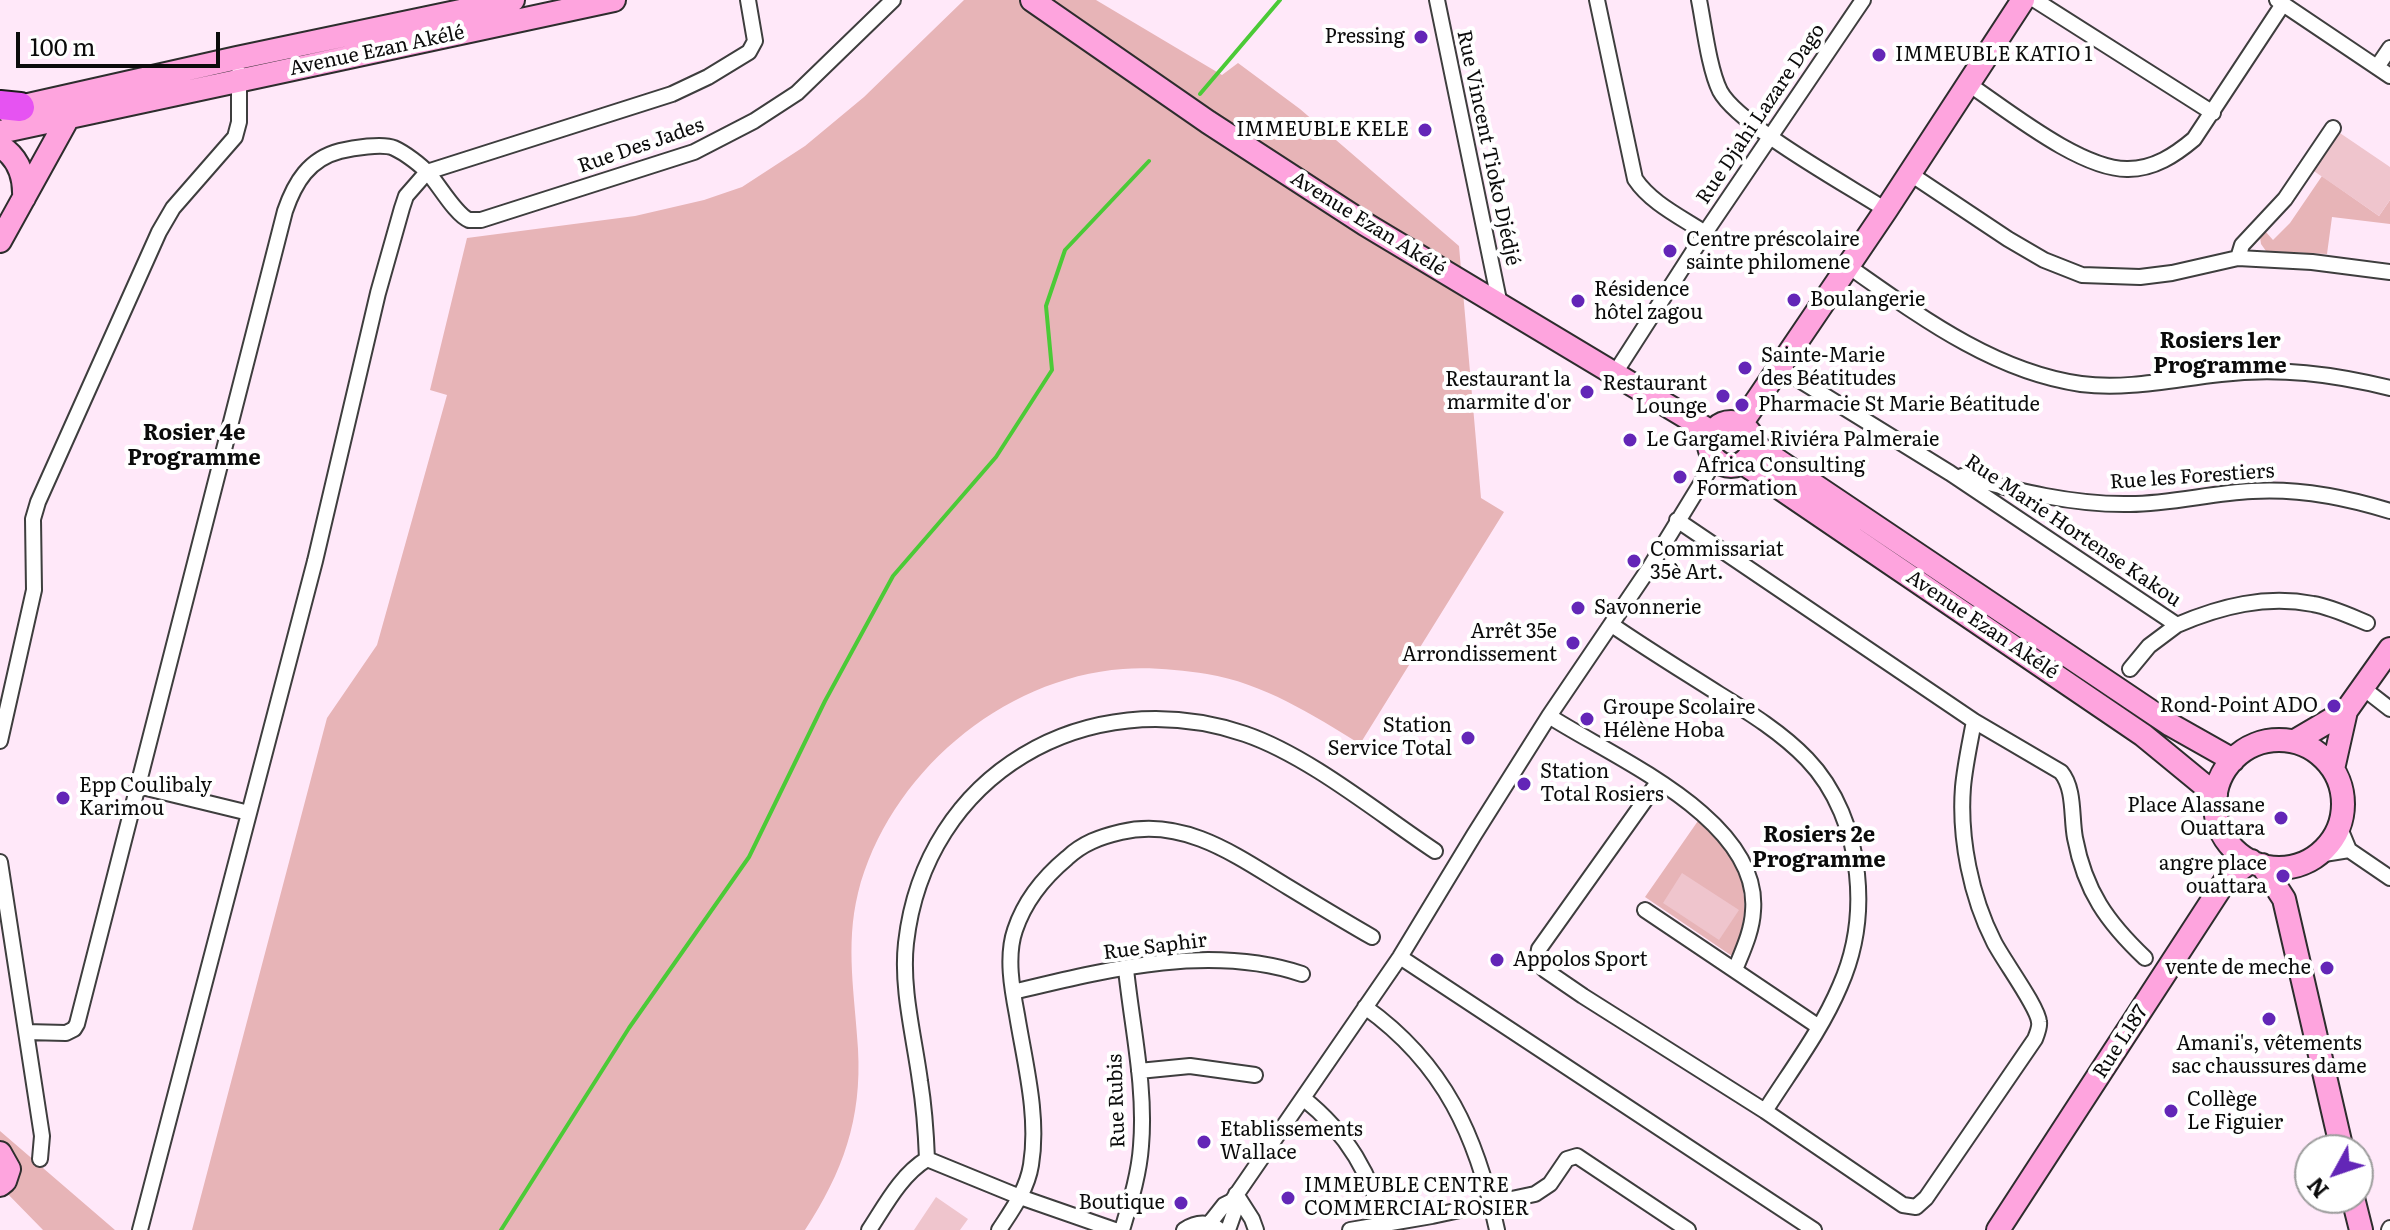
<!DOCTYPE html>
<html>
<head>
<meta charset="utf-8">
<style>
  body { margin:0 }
  #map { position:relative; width:2390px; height:1230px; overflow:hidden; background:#ffe8f9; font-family:Literata,serif }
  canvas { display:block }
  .north { position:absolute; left:2294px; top:1134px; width:80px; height:80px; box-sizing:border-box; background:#fff; border:2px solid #9d9d9d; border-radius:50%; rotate:230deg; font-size:22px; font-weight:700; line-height:32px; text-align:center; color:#0b0b0b }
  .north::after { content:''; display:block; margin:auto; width:28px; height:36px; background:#6326b7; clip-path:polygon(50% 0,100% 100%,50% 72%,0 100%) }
  .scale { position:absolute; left:16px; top:32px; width:204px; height:36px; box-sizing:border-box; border:4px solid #0b0b0b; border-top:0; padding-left:10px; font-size:24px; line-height:28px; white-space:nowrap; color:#0b0b0b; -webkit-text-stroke:6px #fff; paint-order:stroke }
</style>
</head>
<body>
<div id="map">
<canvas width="2390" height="1230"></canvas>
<div class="north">N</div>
<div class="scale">100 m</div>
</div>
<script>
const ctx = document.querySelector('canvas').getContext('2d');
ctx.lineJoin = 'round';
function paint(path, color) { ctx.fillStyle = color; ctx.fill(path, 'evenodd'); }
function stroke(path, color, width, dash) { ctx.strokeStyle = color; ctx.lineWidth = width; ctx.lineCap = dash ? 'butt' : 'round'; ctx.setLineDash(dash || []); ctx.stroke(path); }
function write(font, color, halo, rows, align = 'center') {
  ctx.font = font + ' Literata,serif'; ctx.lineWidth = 8; ctx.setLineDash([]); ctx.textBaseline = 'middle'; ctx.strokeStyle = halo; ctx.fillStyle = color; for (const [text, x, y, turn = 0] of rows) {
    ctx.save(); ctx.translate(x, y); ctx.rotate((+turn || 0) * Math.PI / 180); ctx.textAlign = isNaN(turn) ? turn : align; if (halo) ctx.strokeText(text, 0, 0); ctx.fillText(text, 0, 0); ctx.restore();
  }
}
const green = new Path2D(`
  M964 0H1096L1222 75 1238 63 1300 109 1459 246 1481 498 1504 512 1360 744C1313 715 1263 683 1207 674 1180 670 1150 667 1123 669 1001 678 888 775 858 893 845 946 855 996 858 1049 862 1119 843 1172 805 1230H192L327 718 377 645 447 395 430 390 467 238 635 216 704 200 742 187 805 146 864 97Z
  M2322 176 2379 216 2390 200V224L2332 217 2327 254 2266 251 2261 244 2260 237 2266 232 2273 240 2290 223Z
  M1700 818C1743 856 1757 903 1732 956L1645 897Z
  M0 1131 115 1230H43L0 1186Z`);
const pitch = new Path2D(`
  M2334 129 2390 167V200L2379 216 2308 167Z
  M1682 873 1739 910 1719 940 1663 903Z
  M936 1197 968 1219 960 1230H914Z`);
const stream = new Path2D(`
  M1200 94 1280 0
  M501 1230 629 1028 749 857 825 701 893 576 996 457 1052 370 1046 306 1065 250 1149 161`);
const street = new Path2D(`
  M1437 0 1500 305
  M1597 0 1635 179C1651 203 1681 217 1705 233
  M1699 0C1704 25 1709 69 1720 91 1738 125 1849 186 1886 210
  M2035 0 2213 113
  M2277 0 2390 76
  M2377 67 2390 48
  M1967 83C2006 109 2081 170 2128 169 2154 169 2175 155 2194 139L2283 4
  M1909 173 2008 239 2044 260 2082 275 2140 277 2172 273 2238 258 2312 262 2390 272
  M2238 258 2242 245 2285 199 2333 128
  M1848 266C1918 315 1994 372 2081 384 2127 390 2174 379 2221 374 2279 367 2333 374 2390 388
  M1780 368 1950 473 2177 625C2221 606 2266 595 2313 604 2331 607 2350 616 2367 623
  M1615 373 1705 233 1863 0
  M1962 476C2018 491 2072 505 2130 504 2171 504 2211 493 2252 491 2299 488 2345 497 2390 511
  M1677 520 1974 721 2061 772C2075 789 2071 817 2075 838 2085 891 2107 922 2145 958
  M1612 625C1647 649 1683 671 1719 694 1750 713 1782 733 1807 759 1836 789 1853 832 1857 874 1861 912 1856 950 1840 986 1821 1031 1791 1070 1765 1111
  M2130 669 2149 646 2177 625
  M2363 688 2390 709
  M1549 716C1614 758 1761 819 1753 911 1752 932 1742 952 1735 970
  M0 741 34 590 33 519 38 502 159 232 173 208 235 137 239 122V73
  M1658 782 1539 949 1537 962 1545 970 1583 996 1765 1111 1903 1205 1916 1207 1926 1198 2035 1039C2037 1034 2040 1027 2039 1022 2038 1007 2003 960 1994 942 1971 897 1959 838 1963 787 1965 765 1970 743 1974 721
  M138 786 249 813
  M2339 826 2349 850 2390 878
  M2318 855 2349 850
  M0 862 42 1136 40 1159
  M1645 910 1819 1027
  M1400 957 1814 1230
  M1013 992C1105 970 1209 943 1302 974
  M1365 1007C1445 1064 1477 1137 1497 1230
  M26 1032 66 1033 74 1029 77 1024 285 211C295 182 309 159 340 151 352 148 383 143 394 148 405 153 421 165 429 174 439 185 456 215 469 220 470 220 480 220 481 220L694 152 754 121 797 93 893 0
  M1139 1071 1190 1066 1255 1075
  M1303 1098C1347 1133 1372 1175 1385 1230
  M927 1159C926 1133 924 1106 920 1081 914 1036 901 988 906 943 925 774 1087 681 1245 734 1309 756 1378 813 1435 851
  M927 1159 1020 1197 1115 1230
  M1236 1194 1252 1219 1256 1230
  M1209 1224 1224 1205 1232 1201 1400 957 1474 835 1549 716 1650 567 1716 459
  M140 1230 315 561 378 293 402 208 406 196 427 172 672 94 708 77 749 52 755 41 748 0
  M869 1230C886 1204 901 1175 927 1159
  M999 1230C1012 1210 1027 1190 1031 1165 1039 1116 1025 1064 1017 1015 1012 989 1006 956 1015 930 1025 900 1043 878 1067 858 1083 843 1100 837 1121 832 1184 817 1237 856 1288 887 1316 904 1344 921 1372 937
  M1122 1230C1130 1203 1139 1175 1141 1146 1146 1087 1132 1027 1126 969
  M1184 1230C1196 1222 1208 1221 1220 1230
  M1228 1230 1234 1213 1232 1201
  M1350 1230 1432 1216 1535 1194 1550 1184 1567 1159 1577 1156 1688 1230
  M2389 1230 2390 1228`);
const secondary = new Path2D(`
  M1032 0 1208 122 1365 224 1713 433
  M6 110 237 58 513 0
  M0 132 614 0
  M0 146C19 158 25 177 24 198
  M0 241 68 118
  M1709 444a22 22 0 1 1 44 0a22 22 0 1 1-44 0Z
  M1741 424 1886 210 2023 0
  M1753 444 2171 725 2233 760
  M1743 463 2143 735 2216 795
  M2215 804a64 64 0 1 1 128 0a64 64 0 1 1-128 0Z
  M2295 741 2346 711 2390 649
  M2333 769 2346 711
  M2262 865 2284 899 2342 1150
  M0 1153 9 1169 5 1181 0 1185
  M2353 1198 2361 1230
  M1998 1230 2225 881 2251 861`);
const highway = new Path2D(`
  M0 105 20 107`);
const markers = [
  [1421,37,8,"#6326b7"],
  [1879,55,8,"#6326b7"],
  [1425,130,8,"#6326b7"],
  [1670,251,8,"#6326b7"],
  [1794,300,8,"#6326b7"],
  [1578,301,8,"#6326b7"],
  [1745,368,8,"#6326b7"],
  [1587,392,8,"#6326b7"],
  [1723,396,8,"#6326b7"],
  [1742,405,8,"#6326b7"],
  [1630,440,8,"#6326b7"],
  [1680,477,8,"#6326b7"],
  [1634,561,8,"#6326b7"],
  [1578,608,8,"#6326b7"],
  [1573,643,8,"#6326b7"],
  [2334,706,8,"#6326b7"],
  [1587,719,8,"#6326b7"],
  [1468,738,8,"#6326b7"],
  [1524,784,8,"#6326b7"],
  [63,798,8,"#6326b7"],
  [2281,818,8,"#6326b7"],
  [2283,876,8,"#6326b7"],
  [1497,960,8,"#6326b7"],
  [2327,968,8,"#6326b7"],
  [2269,1019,8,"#6326b7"],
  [2171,1111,8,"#6326b7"],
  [1204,1142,8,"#6326b7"],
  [1288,1198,8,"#6326b7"],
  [1181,1203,8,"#6326b7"]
];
const poiNames = [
  ["Pressing",1405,37,"right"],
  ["IMMEUBLE KATIO 1",1895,55],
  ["IMMEUBLE KELE",1409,130,"right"],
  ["Centre préscolaire",1686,240],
  ["sainte philomene",1686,263],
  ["Résidence",1594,290],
  ["hôtel zagou",1594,313],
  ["Boulangerie",1810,300],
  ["Sainte-Marie",1761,356],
  ["des Béatitudes",1761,379],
  ["Restaurant la",1571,380,"right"],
  ["marmite d'or",1571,403,"right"],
  ["Restaurant",1707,384,"right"],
  ["Lounge",1707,407,"right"],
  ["Pharmacie St Marie Béatitude",1758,405],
  ["Le Gargamel Riviéra Palmeraie",1646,440],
  ["Africa Consulting",1696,466],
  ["Formation",1696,489],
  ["Commissariat",1650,550],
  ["35è Art.",1650,573],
  ["Savonnerie",1594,608],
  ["Arrêt 35e",1557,632,"right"],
  ["Arrondissement",1557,655,"right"],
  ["Rond-Point ADO",2318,706,"right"],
  ["Groupe Scolaire",1603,708],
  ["Hélène Hoba",1603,731],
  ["Station",1452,726,"right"],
  ["Service Total",1452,749,"right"],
  ["Station",1540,772],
  ["Total Rosiers",1540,795],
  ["Epp Coulibaly",79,786],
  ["Karimou",79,809],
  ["Place Alassane",2265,806,"right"],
  ["Ouattara",2265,829,"right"],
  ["angre place",2267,864,"right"],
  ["ouattara",2267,887,"right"],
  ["Appolos Sport",1513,960],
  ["vente de meche",2311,968,"right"],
  ["Amani's, vêtements",2269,1044,"center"],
  ["sac chaussures dame",2269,1067,"center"],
  ["Collège",2187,1100],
  ["Le Figuier",2187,1123],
  ["Etablissements",1220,1130],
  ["Wallace",1220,1153],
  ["IMMEUBLE CENTRE",1304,1186],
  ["COMMERCIAL ROSIER",1304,1209],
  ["Boutique",1165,1203,"right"]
];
const streetNames = [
  ["Avenue Ezan Akélé",377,51,-12],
  ["Rue Djahi Lazare Dago",1761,114,-56],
  ["Rue Des Jades",641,146,-19],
  ["Rue Vincent Tioko Djédjé",1488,148,78],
  ["Avenue Ezan Akélé",1368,224,32],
  ["Rue les Forestiers",2192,477,-4],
  ["Rue Marie Hortense Kakou",2073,531,34],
  ["Avenue Ezan Akélé",1982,625,34],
  ["Rue Saphir",1155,947,-7],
  ["Rue L187",2121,1042,-57],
  ["Rue Rubis",1117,1101,-92]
];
const neighbourhoodNames = [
  ["Rosiers 1er",2220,342],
  ["Programme",2220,367],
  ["Rosier 4e",194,434],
  ["Programme",194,459],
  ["Rosiers 2e",1819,836],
  ["Programme",1819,861]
];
paint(green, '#e7b4b7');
paint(pitch, '#efc5cd');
stroke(stream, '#4bca37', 4);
stroke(street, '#3e3e3e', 18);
stroke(secondary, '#2d2d2d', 26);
stroke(highway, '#1c1c1c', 32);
stroke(street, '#fff', 14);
stroke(secondary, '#fea4de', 22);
stroke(highway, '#e653f2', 28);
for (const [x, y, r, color] of markers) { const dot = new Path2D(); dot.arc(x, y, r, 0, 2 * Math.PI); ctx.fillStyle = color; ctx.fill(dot); stroke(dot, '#fff', 3); }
write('20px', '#0b0b0b', '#fff', poiNames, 'left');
write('20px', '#0b0b0b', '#fff', streetNames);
write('bold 22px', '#0b0b0b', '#fff', neighbourhoodNames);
</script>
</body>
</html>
